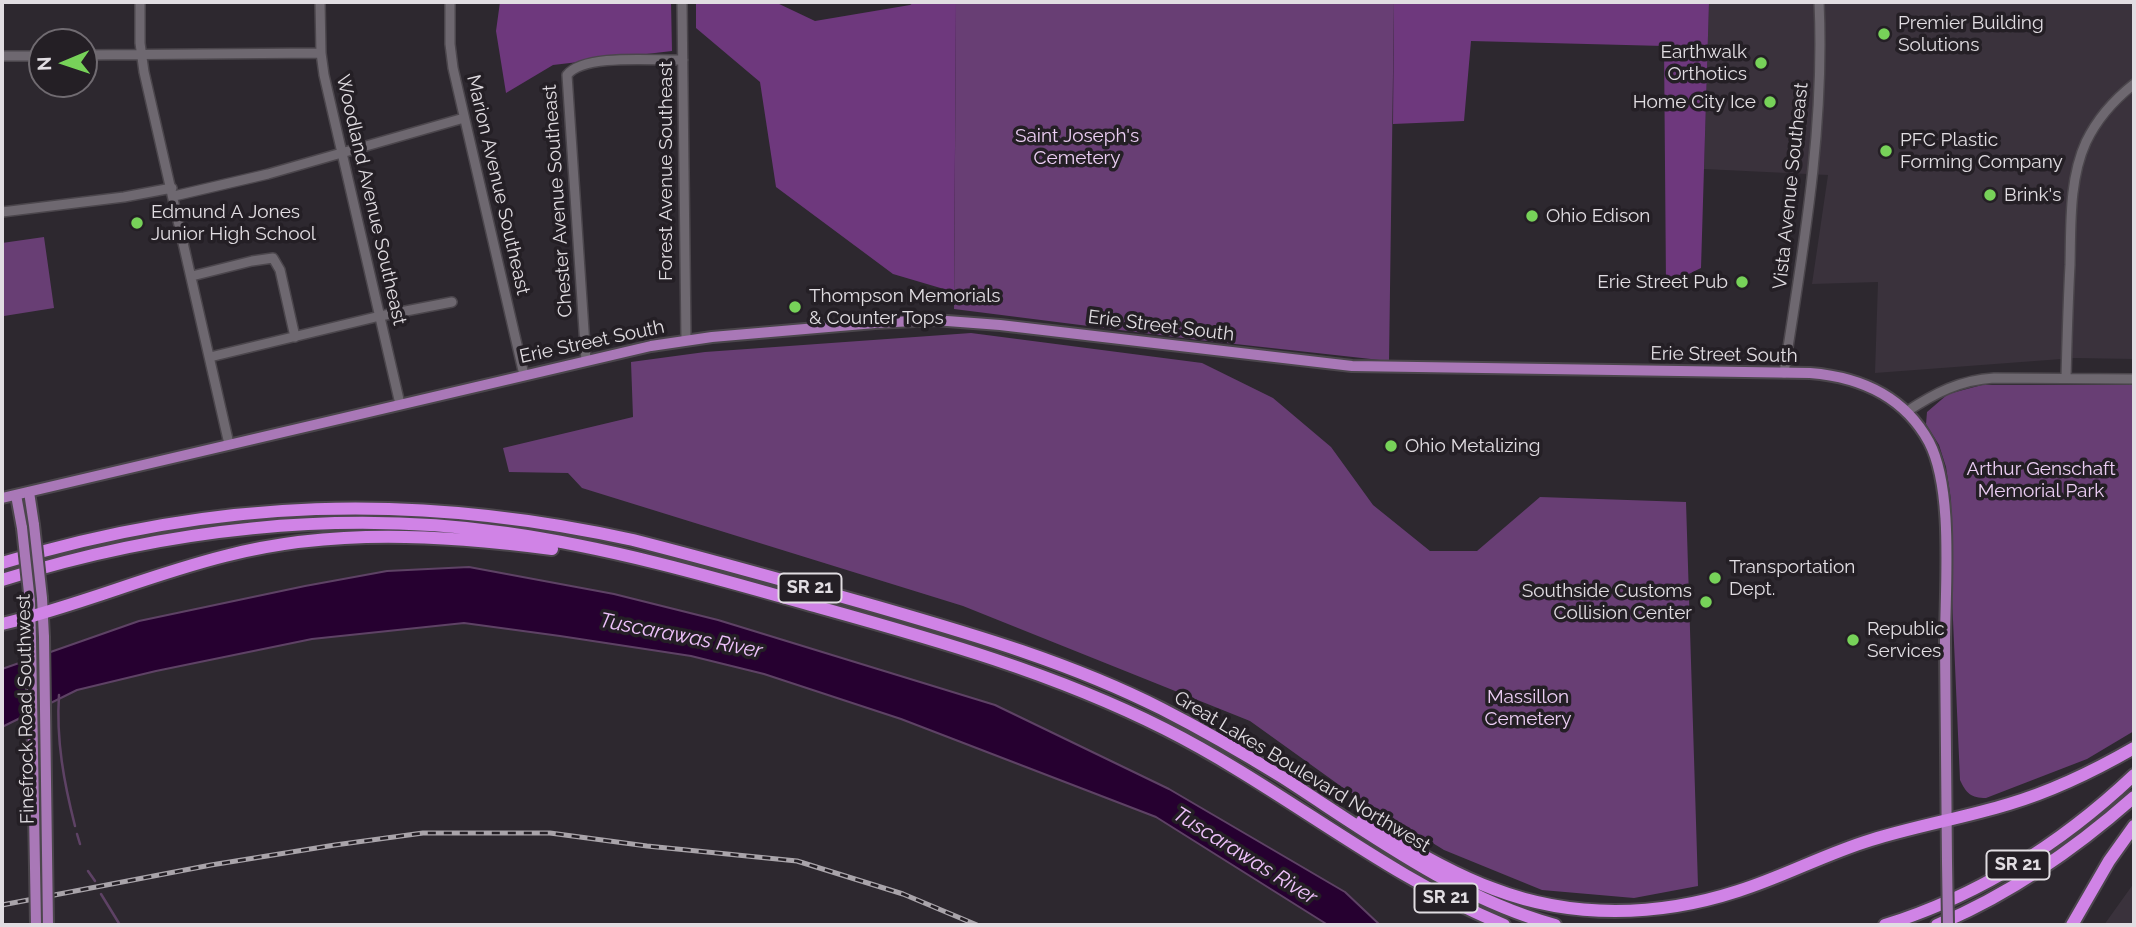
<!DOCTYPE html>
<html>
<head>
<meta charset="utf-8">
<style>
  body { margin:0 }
  #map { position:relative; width:2136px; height:927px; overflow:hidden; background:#2d282f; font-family:Raleway,sans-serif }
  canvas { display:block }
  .frame { position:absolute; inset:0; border:4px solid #e1dde2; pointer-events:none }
  .north { position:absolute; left:28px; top:28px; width:70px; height:70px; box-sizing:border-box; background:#241f25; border:2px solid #706b71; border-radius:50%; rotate:268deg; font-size:19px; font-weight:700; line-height:28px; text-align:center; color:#e1dde2 }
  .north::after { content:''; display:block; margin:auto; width:24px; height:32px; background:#77d259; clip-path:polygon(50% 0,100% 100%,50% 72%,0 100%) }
</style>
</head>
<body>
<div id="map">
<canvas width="2136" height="927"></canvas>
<div class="frame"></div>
<div class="north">N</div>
</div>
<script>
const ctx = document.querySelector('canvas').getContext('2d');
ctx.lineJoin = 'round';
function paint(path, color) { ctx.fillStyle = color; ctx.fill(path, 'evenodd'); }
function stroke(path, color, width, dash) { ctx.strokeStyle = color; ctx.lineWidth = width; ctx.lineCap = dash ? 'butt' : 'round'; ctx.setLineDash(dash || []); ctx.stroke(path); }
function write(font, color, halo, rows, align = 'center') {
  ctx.font = font + ' Raleway,sans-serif'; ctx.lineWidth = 7; ctx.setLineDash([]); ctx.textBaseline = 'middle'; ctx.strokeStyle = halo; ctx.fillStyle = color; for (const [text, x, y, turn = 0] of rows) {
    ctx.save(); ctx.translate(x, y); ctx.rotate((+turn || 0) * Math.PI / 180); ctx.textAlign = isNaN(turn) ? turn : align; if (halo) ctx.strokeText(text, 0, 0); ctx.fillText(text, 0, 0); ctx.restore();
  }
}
const built = new Path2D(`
  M1709 2H2134V359L2075 358 1875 373 1878 282 1812 284 1828 175 1704 169Z
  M2134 883V925H2104Z`);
const green = new Path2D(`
  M956 2H1394L1389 361 1199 340 954 309Z
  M44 237 54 308 4 316 2 243Z
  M971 333 1202 363 1273 398 1331 447 1373 505 1430 551H1477L1540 497 1686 502 1698 886 1634 898 1542 890 1444 850 1342 787 1250 721 963 606 582 488 568 473 509 472 503 448 633 417 631 362 705 352Z
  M1982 385H2134V731L2087 759 1986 798C1971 798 1966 793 1960 780L1952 597 1951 500 1946 467 1939 445 1926 424 1927 412 1948 394Z`);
const forest = new Path2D(`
  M500 2H671L672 51 553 65 506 93 496 31Z
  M696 2H775L815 21 910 5 915 2H956L954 292 893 274 776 187 760 82 696 28Z
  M1394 2H1709L1701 268 1666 285 1664 46 1471 41 1464 121 1393 124Z`);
const water = new Path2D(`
  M469 567 614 594 718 620 995 705 1169 789 1345 892 1380 925H1328L1156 817 901 719 764 674 691 656 560 636 464 623 312 639 156 671 77 690 2 727V669L139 621 305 586 387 571Z`);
const stream = new Path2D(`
  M59 695C56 740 64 783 75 826
  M77 834 80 844
  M88 871 95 881
  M101 894 120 925`);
const minor = new Path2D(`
  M140 2V43L144 72 229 444
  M320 2 321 53 324 75 400 404
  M450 2V44L453 68 524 375
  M682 2 686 340
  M84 55 321 53
  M2 56H42
  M174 196 268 174 464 118
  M2 212 124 197 172 188
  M192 276 252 261 273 258 280 270 295 337
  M210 357 380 316 452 302
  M586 361 567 75C584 53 657 61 683 60
  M1784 373C1803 250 1825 127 1819 2
  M2066 378C2067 340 2068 302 2070 265 2071 225 2069 179 2086 142 2097 119 2115 99 2134 84
  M1906 412C1935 393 1960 380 1994 378L2134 379`);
const major = new Path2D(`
  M29 492 34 525
  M16 495 22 528
  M2 498 651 346 712 337 875 323 934 320 1000 325 1352 366 1810 373C1860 377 1904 396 1929 442 1954 490 1945 587 1945 643 1946 716 1947 789 1947 862
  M42 598 44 637
  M30 602 31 640`);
const highway = new Path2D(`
  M2 563C216 498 415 492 633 540 715 561 797 584 878 607 975 635 1071 663 1162 709 1203 730 1243 753 1282 777 1369 833 1454 897 1555 925
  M2 580C164 529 339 509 507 533 613 548 716 578 818 607 937 640 1054 673 1165 729 1282 788 1382 874 1504 925
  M2 624C78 606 149 575 225 556 332 528 444 535 552 549
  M1362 821C1405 845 1448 872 1494 889 1572 919 1658 917 1738 891 1783 877 1825 854 1871 840 1916 826 1963 818 2009 804 2053 791 2094 771 2134 748
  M1885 925C1981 895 2061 844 2134 775
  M1937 925C2011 894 2074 850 2134 797
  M2072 925 2109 861 2134 826`);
const rail = new Path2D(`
  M2 905 211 865 335 845 423 833H550L647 846 797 861 903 894 977 925`);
const majorBridge = new Path2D(`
  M34 525 42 598
  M22 528 30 602
  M44 637 48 925
  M31 640 36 925
  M1947 862 1948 925`);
const markers = [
  [1884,34,7,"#77d259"],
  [1761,63,7,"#77d259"],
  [1770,102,7,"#77d259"],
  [1886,151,7,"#77d259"],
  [1990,195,7,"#77d259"],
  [1532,216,7,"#77d259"],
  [137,223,7,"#77d259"],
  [1742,282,7,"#77d259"],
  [795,307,7,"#77d259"],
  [1391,446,7,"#77d259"],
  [1715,578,7,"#77d259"],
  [1706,602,7,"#77d259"],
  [1853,640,7,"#77d259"]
];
const shields = [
  [810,588,63],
  [2018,865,63],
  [1446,898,63]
];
const shieldNames = [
  ["SR 21",810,588],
  ["SR 21",2018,865],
  ["SR 21",1446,898]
];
const poiNames = [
  ["Premier Building",1898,23],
  ["Solutions",1898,45],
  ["Earthwalk",1747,52,"right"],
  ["Orthotics",1747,74,"right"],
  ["Home City Ice",1756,102,"right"],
  ["PFC Plastic",1900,140],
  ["Forming Company",1900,162],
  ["Brink's",2004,195],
  ["Edmund A Jones",151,212],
  ["Junior High School",151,234],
  ["Ohio Edison",1546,216],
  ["Erie Street Pub",1728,282,"right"],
  ["Thompson Memorials",809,296],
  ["& Counter Tops",809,318],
  ["Ohio Metalizing",1405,446],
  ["Transportation",1729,567],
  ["Dept.",1729,589],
  ["Southside Customs",1692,591,"right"],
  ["Collision Center",1692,613,"right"],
  ["Republic",1867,629],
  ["Services",1867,651]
];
const parkNames = [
  ["Saint Joseph's",1077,136],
  ["Cemetery",1077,158],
  ["Arthur Genschaft",2041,469],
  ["Memorial Park",2041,491],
  ["Massillon",1528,697],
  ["Cemetery",1528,719]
];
const streetNames = [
  ["Forest Avenue Southeast",666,171,-90],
  ["Marion Avenue Southeast",498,185,77],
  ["Vista Avenue Southeast",1791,186,-84],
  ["Woodland Avenue Southeast",371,200,77],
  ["Chester Avenue Southeast",558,201,-94],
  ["Erie Street South",1161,326,7],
  ["Erie Street South",592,342,-12],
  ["Erie Street South",1724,355,1],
  ["Finefrock Road Southwest",26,709,-91],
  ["Great Lakes Boulevard Northwest",1302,772,31]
];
const waterNames = [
  ["Tuscarawas River",681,636,11],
  ["Tuscarawas River",1245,856,32]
];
paint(built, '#3a323c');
paint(green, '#683e74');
paint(forest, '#6e387d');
paint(water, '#260030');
stroke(water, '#5e4265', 2);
stroke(stream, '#5e4265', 2.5);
stroke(minor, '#4b464c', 12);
stroke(major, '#4b464c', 14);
stroke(highway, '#4b464c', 16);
stroke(minor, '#6e6870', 9);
stroke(major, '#a978b7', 10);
stroke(highway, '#d083e6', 12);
stroke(rail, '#a9a4aa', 5);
stroke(rail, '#241f25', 2.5, [8]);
stroke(majorBridge, '#4b464c', 14, []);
stroke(majorBridge, '#a978b7', 10);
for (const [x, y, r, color] of markers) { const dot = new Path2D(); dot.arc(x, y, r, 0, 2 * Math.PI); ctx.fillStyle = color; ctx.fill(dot); stroke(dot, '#241f25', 2.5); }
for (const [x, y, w] of shields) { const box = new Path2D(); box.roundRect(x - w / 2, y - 14.5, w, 29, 5); ctx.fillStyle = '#241f25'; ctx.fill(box); stroke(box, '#e1dde2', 2); }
write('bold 18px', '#e1dde2', null, shieldNames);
write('19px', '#e1dde2', '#241f25', poiNames, 'left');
write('19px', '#eccef4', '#241f25', parkNames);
write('19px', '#e1dde2', '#241f25', streetNames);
write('italic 21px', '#efc2fc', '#241f25', waterNames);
</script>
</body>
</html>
